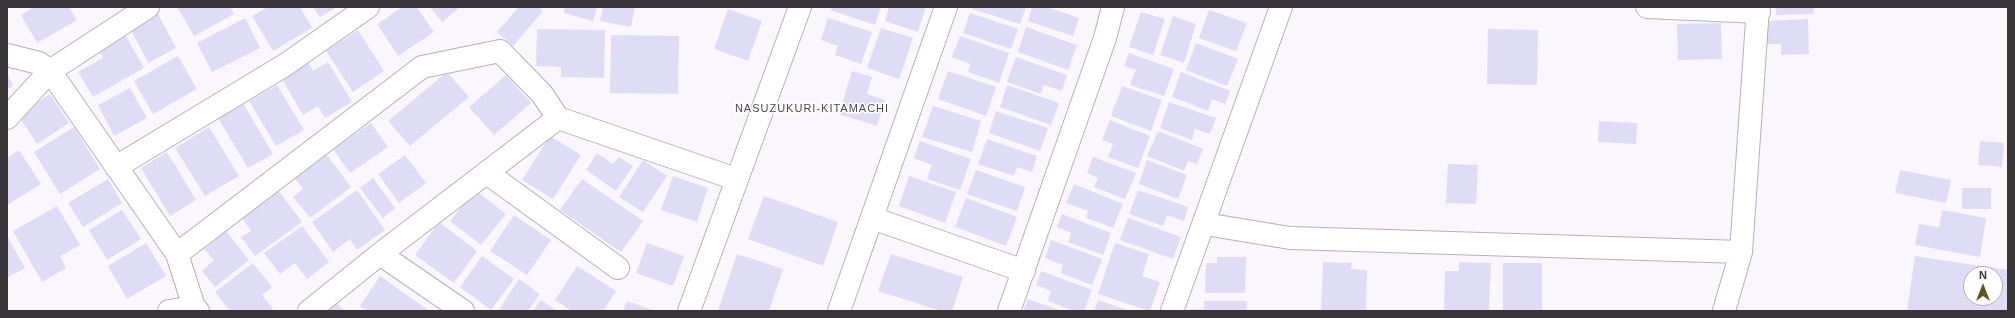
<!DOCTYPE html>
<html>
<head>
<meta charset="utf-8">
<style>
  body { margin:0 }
  #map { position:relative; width:2015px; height:318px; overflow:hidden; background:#fbf5fe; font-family:Arial,sans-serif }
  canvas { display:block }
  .frame { position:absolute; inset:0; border:8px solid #383539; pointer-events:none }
  .north { position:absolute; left:1963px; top:266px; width:40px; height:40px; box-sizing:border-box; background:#fff; border:1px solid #afaeb0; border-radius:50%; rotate:0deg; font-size:11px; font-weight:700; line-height:16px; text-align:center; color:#383539 }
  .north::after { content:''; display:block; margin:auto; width:14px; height:18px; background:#665321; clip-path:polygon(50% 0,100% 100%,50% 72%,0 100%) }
</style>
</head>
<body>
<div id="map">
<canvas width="2015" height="318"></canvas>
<div class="frame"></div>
<div class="north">N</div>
</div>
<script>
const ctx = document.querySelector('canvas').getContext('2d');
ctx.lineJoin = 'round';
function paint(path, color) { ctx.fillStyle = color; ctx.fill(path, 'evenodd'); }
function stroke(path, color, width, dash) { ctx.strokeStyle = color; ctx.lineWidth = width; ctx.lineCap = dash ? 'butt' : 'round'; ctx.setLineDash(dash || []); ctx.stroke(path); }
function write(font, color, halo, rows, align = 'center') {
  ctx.font = font + ' Arial,sans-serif'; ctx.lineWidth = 3; ctx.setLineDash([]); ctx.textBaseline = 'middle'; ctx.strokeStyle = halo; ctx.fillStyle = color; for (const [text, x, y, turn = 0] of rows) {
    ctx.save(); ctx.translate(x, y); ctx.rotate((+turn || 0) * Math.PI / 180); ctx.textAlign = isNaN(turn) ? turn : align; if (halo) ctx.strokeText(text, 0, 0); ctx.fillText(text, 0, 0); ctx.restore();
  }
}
const building = new Path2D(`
  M34 7H69L77 20 37 43 21 15Z
  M177 7H230L234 14 194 36Z
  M268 7H300L312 28 273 51 252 16Z
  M313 7H337L320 17Z
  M402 7H417L434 32 398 56 377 24Z
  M430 7H460L442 22Z
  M519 7H539L543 11 513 46 497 32Z
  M565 7H597L593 21 564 13Z
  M603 7H635L631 27 600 21Z
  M832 7H881L875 25 830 10Z
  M889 7H926L918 32 885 21Z
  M973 7H1026L1020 24 972 9Z
  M1032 7H1047L1079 18 1073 36 1028 21Z
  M1776 7H1813L1814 14 1776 15Z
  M728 9 762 21 748 61 714 49Z
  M1209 10 1247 23 1236 51 1199 38Z
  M157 12 176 48 148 63 129 26Z
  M1141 12 1165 19 1153 55 1129 47Z
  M970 13 1018 29 1011 49 963 33Z
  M1173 16 1196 24 1184 63 1160 55Z
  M245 18 260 48 212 72 197 43Z
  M828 18 872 32 861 64 835 55 838 46 821 40Z
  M1808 19 1809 54 1781 55V44H1767L1766 21Z
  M1721 23 1722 59 1678 60 1677 24Z
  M1026 27 1077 45 1068 70 1018 52Z
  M881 28 913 38 899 79 867 68Z
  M537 29 605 30 604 78 561 77V67L536 66Z
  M1488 29 1538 30 1537 85 1487 84Z
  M358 30 384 71 353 92 326 51Z
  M124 33 144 68 93 97 78 72 103 58 97 48Z
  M611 35 679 36 678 94 610 93Z
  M960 36 1009 53 999 83 968 72 970 64 952 57Z
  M1196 43 1238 59 1227 86 1186 70Z
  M1129 53 1174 69 1164 96 1130 85 1136 70 1124 66Z
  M178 56 197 89 153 114 134 81Z
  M1016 57 1067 75 1062 91 1044 85 1041 94 1007 82Z
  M307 60 313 71 328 62 352 102 325 118 318 106 303 115 280 76Z
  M852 71 872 77 867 94 885 100 877 126 839 114Z
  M948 71 996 87 986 116 938 99Z
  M447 72 469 97 410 146 388 121Z
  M1181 72 1230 91 1225 104 1212 99 1208 111 1172 97Z
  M7 73 13 86 7 89Z
  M506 75 531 103 494 135 469 107Z
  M277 85 304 130 276 146 249 101Z
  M1007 85 1059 103 1051 125 1000 107Z
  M1122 86 1162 100 1151 131 1111 116Z
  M130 88 147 118 114 136 98 105Z
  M50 94 69 123 37 144 18 115Z
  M1169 102 1216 118 1210 134 1195 129 1192 140 1160 128Z
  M243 103 273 154 248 168 218 118Z
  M933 106 981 121 972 152 922 137Z
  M996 111 1048 128 1040 151 989 133Z
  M1110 120 1150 136 1138 168 1108 157 1113 144 1102 140Z
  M1599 121 1637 123 1636 144 1598 142Z
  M371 123 388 147 350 173 333 149Z
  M74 127 100 169 60 194 34 152Z
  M209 127 239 176 205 196 175 148Z
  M1158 131 1203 149 1197 164 1188 161 1184 171 1147 156Z
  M550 136 581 155 553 199 522 180Z
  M987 139 1037 156 1032 172 1017 167 1014 176 978 164Z
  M920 141 971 159 960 190 927 179 932 165 914 158Z
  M1980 141 2004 143 2002 167 1978 165Z
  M19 150 41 184 7 205V158Z
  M167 152 196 200 170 216 141 168Z
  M597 153 613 164 619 157 633 166 616 191 586 170Z
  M326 154 351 187 310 218 293 197 303 189 294 178Z
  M405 155 426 183 399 203 378 174Z
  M1093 157 1136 173 1125 199 1094 187 1098 178 1087 173Z
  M643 160 667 176 643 212 619 197Z
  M1147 160 1187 175 1178 199 1139 184Z
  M1448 164 1478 165 1476 204 1446 203Z
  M976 170 1025 187 1017 211 967 194Z
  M1900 170 1951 180 1946 203 1895 193Z
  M673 176 708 188 697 222 661 210Z
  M909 176 956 192 945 223 899 206Z
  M373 178 395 208 383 218 360 188Z
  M108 179 122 203 83 227 68 203Z
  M582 179 643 221 621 252 560 210Z
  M1074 184 1123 204 1113 228 1086 218 1088 211 1066 203Z
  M1962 188H1991V209H1962Z
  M277 189 302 222 255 256 241 237 251 231 240 215Z
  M357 190 385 230 357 250 350 239 333 252 312 222Z
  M475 190 506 214 481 245 450 221Z
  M1138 190 1188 207 1184 221 1167 215 1163 226 1129 214Z
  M764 196 838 222 823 266 748 239Z
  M966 198 1017 217 1006 246 955 227Z
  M57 206 80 245 60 256 66 268 42 282 13 231Z
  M122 210 141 239 107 260 89 230Z
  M1942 210 1986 218 1980 257 1915 245 1919 224 1939 227Z
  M1062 214 1111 233 1103 255 1068 242 1071 233 1057 227Z
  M514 215 551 240 527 275 490 251Z
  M1128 218 1181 237 1173 259 1120 240Z
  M439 222 477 251 454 283 415 255Z
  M302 226 329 262 307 279 295 263 280 274 264 253Z
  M226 231 249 260 215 287 202 271 214 260 204 249Z
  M7 236 25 268 7 278Z
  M1051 240 1102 259 1092 285 1061 273 1063 265 1045 258Z
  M146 243 166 276 127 299 108 266Z
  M647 243 684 256 673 286 636 273Z
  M1115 243 1149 254 1142 276 1160 282 1150 311 1098 294Z
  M737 254 783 269 769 311H718Z
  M891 254 963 277 952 311H941L878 291Z
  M482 256 514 279 491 310 460 287Z
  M1915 256 2008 270V311H1907ZM1971 274H1995V298H1971Z
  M1217 257H1246L1245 293H1205L1206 263H1217Z
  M1323 262 1352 263 1351 269 1367 270 1366 311H1321Z
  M1459 262 1491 263 1489 311H1444L1445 271H1459Z
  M253 263 272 287 262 295 273 309 271 311H230L215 292Z
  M1503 263H1542V311H1503Z
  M577 266 616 291 603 311H572L555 300Z
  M1041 271 1092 290 1084 311H1074L1048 301 1051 291 1036 285Z
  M380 276 428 310 427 311H368L360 306Z
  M519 279 540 294 528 311H498Z
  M1028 299 1062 311H1023Z
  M541 300 557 311H533Z
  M1098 300 1130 311H1094Z
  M627 301 655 311H623Z
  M1204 301H1247L1246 311H1191V309H1204Z
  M336 302 344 311H326Z`);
const minor = new Path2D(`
  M1647 7 1759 12
  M7 55 39 63 50 71 177 254
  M7 118 50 71 148 7
  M116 167 285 65 368 7
  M487 173 618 268
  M872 218 1024 271
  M1205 224 1290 238 1741 252
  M380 254 463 311
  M169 311 194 307
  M198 311 194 307 177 254 422 67 500 51 542 94 558 118 736 179
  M309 311 380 254 558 118
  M689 311 800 7
  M839 311 946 7
  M1009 311 1105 38 1113 7
  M1172 311 1281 7
  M1724 311 1741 252 1758 7`);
const neighbourhoodNames = [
  ["NASUZUKURI-KITAMACHI",812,109]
];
paint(building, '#dfddf5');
stroke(minor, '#b6b0b8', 24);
stroke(minor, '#fff', 22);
ctx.letterSpacing = '1px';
write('11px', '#4b464d', '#fff', neighbourhoodNames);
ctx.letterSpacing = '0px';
</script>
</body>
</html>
